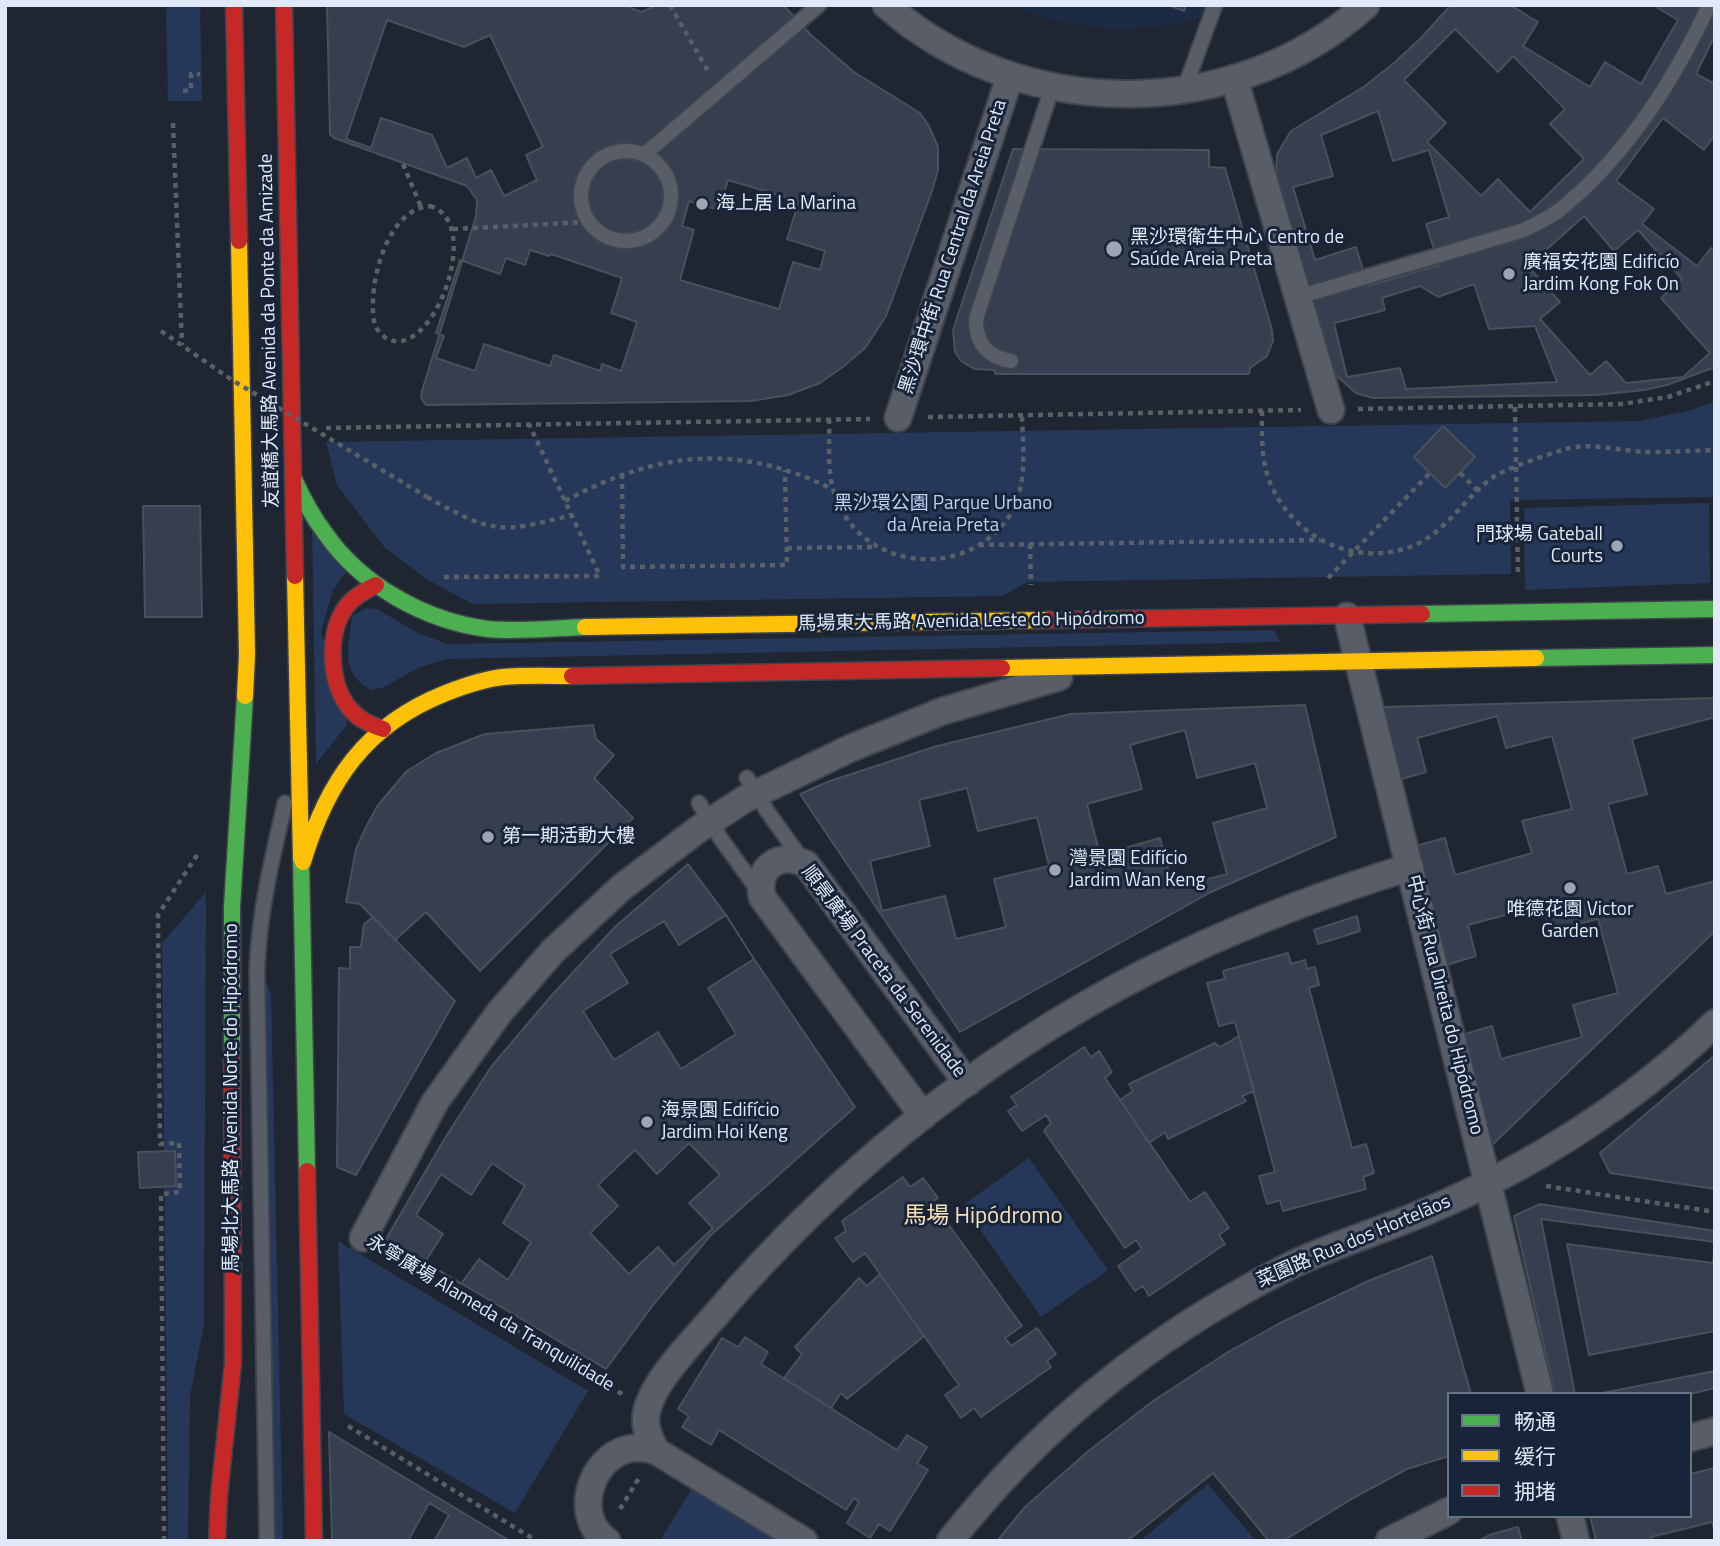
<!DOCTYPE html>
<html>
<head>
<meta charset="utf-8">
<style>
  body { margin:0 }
  #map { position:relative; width:1720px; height:1546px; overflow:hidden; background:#202631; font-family:"Titillium Web","Noto Sans SC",sans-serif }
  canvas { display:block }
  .frame { position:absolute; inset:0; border:7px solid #e0e9f7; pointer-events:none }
  .legend { position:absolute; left:1447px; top:1392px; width:245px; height:126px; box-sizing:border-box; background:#182439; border:2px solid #687385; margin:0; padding:9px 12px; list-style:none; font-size:21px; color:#e0e9f7 }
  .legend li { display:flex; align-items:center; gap:14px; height:35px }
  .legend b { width:35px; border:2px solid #687385 }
</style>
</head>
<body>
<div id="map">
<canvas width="1720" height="1546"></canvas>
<div class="frame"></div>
<ul class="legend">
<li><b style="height:9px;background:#4caf50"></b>畅通</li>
<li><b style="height:9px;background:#ffc107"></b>缓行</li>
<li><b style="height:9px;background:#c62828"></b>拥堵</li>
</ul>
</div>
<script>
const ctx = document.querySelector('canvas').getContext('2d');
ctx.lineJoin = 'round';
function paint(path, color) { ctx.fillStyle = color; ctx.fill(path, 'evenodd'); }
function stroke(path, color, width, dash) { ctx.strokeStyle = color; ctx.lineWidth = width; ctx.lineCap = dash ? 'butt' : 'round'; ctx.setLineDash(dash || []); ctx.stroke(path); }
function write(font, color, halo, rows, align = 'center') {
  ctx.font = font + ' "Titillium Web","Noto Sans SC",sans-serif'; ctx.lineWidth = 6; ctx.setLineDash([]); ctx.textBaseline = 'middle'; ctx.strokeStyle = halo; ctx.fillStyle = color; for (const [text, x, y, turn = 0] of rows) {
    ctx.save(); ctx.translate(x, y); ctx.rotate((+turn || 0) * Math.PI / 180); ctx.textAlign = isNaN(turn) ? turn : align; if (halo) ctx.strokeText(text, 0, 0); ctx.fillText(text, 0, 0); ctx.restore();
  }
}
const built = new Path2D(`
  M1006 5H1240L1178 24 1128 29H1104L1055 21Z`);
const green = new Path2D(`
  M166 5H200L202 101H168Z
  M1715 401V497L1510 500 1511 574 1027 582 1003 596 473 604 426 579 385 548 337 485 326 442 1639 421 1692 410Z
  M1709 503 1710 583 1525 590 1524 508Z
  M312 526 348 569 333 590 321 632 347 725 316 764Z
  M366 608 377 609 418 633 447 644 1274 630 1280 642 447 659 420 667 384 687 371 690C339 672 349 647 352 616Z
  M206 892 204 1324 190 1396 188 1541H168L162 943Z
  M261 982 267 983 271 995 283 1541H265Z
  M1029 1158 1108 1270 1041 1317 963 1205Z
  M338 1241 588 1391 515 1513 344 1414Z
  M1208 1484 1256 1541H1140Z
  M692 1488 778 1541H660Z`);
const building = new Path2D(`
  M327 5H624L641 12 658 5H783L812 36 854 72 920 113 929 126 938 147V170L932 191 886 316 865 348 844 366 820 383 788 395 751 401 426 405 421 398 422 391 476 216 477 200 467 186 334 138 330 134Z
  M1168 5H1186L1184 11Z
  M1451 5H1715V367L1667 385 1644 390 1596 395 1373 398 1356 393 1336 375 1332 368 1276 180 1277 154 1291 131 1365 86 1394 63 1421 38Z
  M1510 5H1653L1678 20 1641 84 1605 62 1590 87 1523 46 1538 22Z
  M387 20 464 47 490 35 543 147 526 155 537 180 504 196 491 170 476 178 467 158 447 168 432 135 381 118 371 148 346 139Z
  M1455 29 1498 72 1513 56 1565 109 1550 124 1584 159 1530 212 1498 179 1481 196 1427 142 1446 123 1404 80Z
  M1715 35V84L1696 74Z
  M1378 111 1393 161 1429 150 1449 217 1426 224 1439 265 1368 286 1356 247 1315 260 1293 187 1333 176 1321 135Z
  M1663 118 1704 150 1715 135V251L1711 248 1697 266 1642 224 1654 209 1616 181Z
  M1013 149 1209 150V167L1225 168 1272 330 1273 341 1267 356 1250 368 1249 374H996L994 370 974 369 961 361 955 352 953 330Z
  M728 180 799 201 787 239 825 251 820 270 793 262 779 309 680 280 694 230 682 226 689 201 719 210Z
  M1584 216 1614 251 1638 230 1682 279 1661 298 1710 353 1683 377 1626 383 1606 361 1590 375 1540 319 1560 302 1528 266Z
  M530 250 549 256 551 254 622 278 611 313 637 322 621 371 602 364 600 371 554 355 550 366 484 344 475 371 436 358 444 336 436 333 460 260 500 274 506 258 525 265Z
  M1474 284 1489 329 1535 326 1557 382 1406 389 1400 368 1347 377 1334 323 1385 310 1382 298 1420 286 1438 297Z
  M1443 426 1475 457 1445 488 1414 457Z
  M143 506H200L202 617H145Z
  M1715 698V931L1490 1147 1382 707Z
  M1305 705 1336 837 1211 892 960 1032 800 794 830 781 937 746 1071 714Z
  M1497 716 1506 748 1552 736 1572 809 1522 821 1532 853 1455 875 1445 838 1416 846 1398 780 1426 772 1417 738Z
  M1715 717V881L1666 894 1658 866 1627 874 1608 804 1647 794 1632 739Z
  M593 725 596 739 614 755 594 778 633 818 480 971 426 912 395 940 360 904 346 902 356 849 367 825 378 805 407 771 436 753 485 734Z
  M1185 730 1197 778 1255 763 1267 808 1213 823 1227 874 1173 888 1160 838 1100 855 1087 804 1142 789 1130 745Z
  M967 788 978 831 1037 817 1049 866 994 879 1006 927 956 939 945 896 882 911 870 861 930 846 919 800Z
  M688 864 726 915 754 959 855 1107 710 1236 653 1305 606 1369 386 1239 445 1138 491 1067 552 995 616 926Z
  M1543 905 1550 931 1598 919 1618 993 1573 1005 1582 1037 1501 1059 1492 1026 1462 1035 1443 966 1476 956 1468 925Z
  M726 915 754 959 708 988 736 1034 681 1069 658 1032 614 1060 583 1011 628 983 610 954 664 921 679 945Z
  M1357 916 1360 931 1318 944 1314 930Z
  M373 917 455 1001 356 1175 337 1167 339 968 350 969V947H361L364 924Z
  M1288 953 1291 964 1305 960 1307 969 1315 967 1319 985 1309 988 1352 1148 1366 1144 1374 1173 1363 1177 1366 1189 1283 1211 1280 1200 1267 1204 1259 1176 1275 1172 1235 1022 1219 1026 1207 983 1225 979 1223 971Z
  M1239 1036 1254 1091 1242 1096 1246 1101 1168 1139 1165 1132 1149 1143 1120 1100 1133 1091 1129 1084 1215 1043 1220 1047Z
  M1084 1047 1091 1057 1099 1051 1112 1072 1105 1078 1190 1202 1205 1192 1229 1228 1219 1235 1225 1244 1149 1296 1143 1286 1135 1291 1118 1266 1142 1249 1136 1240 1125 1248 1044 1131 1051 1123 1046 1115 1022 1131 1008 1111 1017 1105 1011 1097Z
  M1715 1055V1189L1610 1173 1600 1153Z
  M689 1143 720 1175 689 1203 713 1228 674 1265 658 1247 629 1274 590 1233 618 1206 598 1185 635 1150 657 1174Z
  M175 1151 176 1186 140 1188 138 1152Z
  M492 1163 525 1186 503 1223 531 1242 508 1280 479 1259 461 1284 425 1262 443 1234 416 1215 441 1174 471 1195Z
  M903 1177 910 1187 923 1178 938 1198 912 1217 918 1225 938 1210 1022 1326 1005 1338 1011 1346 1037 1328 1056 1354 1047 1361 1051 1367 981 1417 974 1408 961 1418 945 1395 959 1385 865 1253 853 1262 835 1238 846 1231 842 1221Z
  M1540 1204 1715 1231V1388L1690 1394H1555L1514 1216Z
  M1541 1219 1715 1242 1713 1263 1567 1244 1589 1355 1715 1331V1371L1597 1394H1575Z
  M1432 1256 1471 1394H1449V1456L1407 1469 1355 1497 1283 1541H1269L1213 1473 1127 1541H997L1025 1507 1086 1453 1153 1401 1228 1352 1280 1323 1368 1281Z
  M880 1274 924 1336 847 1399 841 1393 831 1408 784 1378 802 1354 795 1347 859 1278 867 1286Z
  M745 1337 768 1352 761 1364 897 1450 907 1435 927 1447 917 1463 928 1470 890 1531 879 1524 870 1538 847 1523 859 1502 854 1498 846 1510 719 1430 711 1445 682 1427 689 1416 678 1409 722 1338 738 1347Z
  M329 1432 510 1541H332Z
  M1715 1468V1532L1712 1522 1651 1537 1652 1541H1596L1590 1516H1690V1474Z
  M429 1503 449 1515 434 1541H408Z
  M1518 1527 1522 1541H1478L1492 1534Z`);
const path = new Path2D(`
  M670 5 708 71
  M183 91 191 90V74H200
  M173 123 182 345
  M403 164 421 207
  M430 206C486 222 431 365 386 338 380 334 375 328 374 321 368 285 386 209 430 206Z
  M453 229 589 222
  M1515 407 1518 575H1516
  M1358 409 1622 404 1668 397 1715 381
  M1262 411C1262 433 1261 459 1269 480 1290 534 1349 567 1407 548 1444 536 1462 500 1492 478 1501 470 1552 453 1566 449 1591 442 1620 451 1645 452 1669 452 1692 451 1715 450
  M928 417 1301 410
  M829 419C830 442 827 467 833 489 855 570 965 584 1010 515 1028 486 1023 447 1022 415
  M326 428 870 419
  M1460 473 1478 491
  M622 474 623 567 787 565 785 470
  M427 497C491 533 501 534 571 515
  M565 501C655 452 738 442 832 489
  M1030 544 1031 585
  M979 545 1320 540
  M787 548 877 547
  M444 577 600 576 529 424
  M1328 578 1430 473
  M1546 1186 1715 1212
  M386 1253 622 1394
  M348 1426 537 1541
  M620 1509 639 1478
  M164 1541 161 1194 180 1192 179 1143 160 1144 158 915 197 855`);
const lane = new Path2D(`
  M1184 90 1215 5
  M581 196a45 45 0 1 1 90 0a45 45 0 1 1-90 0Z
  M645 154 819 5
  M1298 297 1524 230C1535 224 1547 219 1557 212 1625 158 1673 83 1709 5
  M1011 361C987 357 976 343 976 319L1052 88
  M747 778 767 811 803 861
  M699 803 721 839 760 893
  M267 1541 257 970C259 913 272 858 285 803`);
const street = new Path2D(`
  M886 5C1019 122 1233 125 1366 5
  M1234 78 1331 410
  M898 418 1010 76
  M1347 616 1540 1394
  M923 1116 762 897C756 867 779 851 806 864L967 1083
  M363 1238 435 1102 499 1013 553 951 622 887 700 828 745 799 851 748 943 711 1059 677
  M1690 1438 1715 1431
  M656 1451C649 1438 643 1425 647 1410 655 1379 693 1341 714 1317 842 1166 1004 1038 1183 954 1257 919 1332 891 1410 867
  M1570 1516 1576 1541
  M607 1541C572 1517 590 1458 628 1449 638 1447 646 1448 656 1451L804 1541
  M950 1541C1039 1428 1150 1338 1278 1272 1325 1247 1376 1233 1425 1212 1530 1168 1633 1103 1715 1023
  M1389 1541 1449 1511`);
const fast = new Path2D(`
  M293 477C302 497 312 516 325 533 361 585 425 621 488 629 518 632 554 628 585 627
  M1422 614 1715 609
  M1536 658 1715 655
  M301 858 307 1171
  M232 1056V907L245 696`);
const slow = new Path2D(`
  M239 241 247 655 245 696
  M295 576 301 858
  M585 627 1049 620
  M1002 668 1536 658
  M303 862C327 782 365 725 446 693 464 686 484 679 503 677 525 675 549 676 572 676`);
const jam = new Path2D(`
  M234 5 239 241
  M284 5 295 576
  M376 585C364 591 353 597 346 607 326 634 329 686 351 710 359 720 371 725 383 729
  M1049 620 1422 614
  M572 676 1002 668
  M307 1171 314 1541
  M217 1541 219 1496 233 1363 232 1056`);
const pathBridge = new Path2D(`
  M161 331 232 380 427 497`);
const markers = [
  [702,204,7,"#9da5b2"],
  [1114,249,9,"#9da5b2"],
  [1509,274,7,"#9da5b2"],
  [1617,546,7,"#9da5b2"],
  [488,837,7,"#9da5b2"],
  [1055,870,7,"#9da5b2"],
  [1570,888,7,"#9da5b2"],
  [647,1122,7,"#9da5b2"]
];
const poiNames = [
  ["海上居 La Marina",716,204],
  ["黑沙環衛生中心 Centro de",1130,238],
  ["Saúde Areia Preta",1130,260],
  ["廣福安花園 Edificío",1523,263],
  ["Jardim Kong Fok On",1523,285],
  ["門球場 Gateball",1603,535,"right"],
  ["Courts",1603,557,"right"],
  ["第一期活動大樓",502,837],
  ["灣景園 Edifício",1069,859],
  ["Jardim Wan Keng",1069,881],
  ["唯德花園 Victor",1570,910,"center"],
  ["Garden",1570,932,"center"],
  ["海景園 Edifício",661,1111],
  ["Jardim Hoi Keng",661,1133]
];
const streetNames = [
  ["黑沙環中街 Rua Central da Areia Preta",954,247,-72],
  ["友誼橋大馬路 Avenida da Ponte da Amizade",270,331,-91],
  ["馬場東大馬路 Avenida Leste do Hipódromo",971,622,-1],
  ["順景廣場 Praceta da Serenidade",883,972,53],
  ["中心街 Rua Direita do Hipódromo",1444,1005,76],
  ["馬場北大馬路 Avenida Norte do Hipódromo",232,1098,-90],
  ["菜園路 Rua dos Hortelãos",1354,1242,-23],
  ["永寧廣場 Alameda da Tranquilidade",490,1314,31]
];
const parkNames = [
  ["黑沙環公園 Parque Urbano",943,504],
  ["da Areia Preta",943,526]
];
const quarterNames = [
  ["馬場 Hipódromo",983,1217]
];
paint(built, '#1d2a43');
paint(green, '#253859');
paint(building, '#363f4f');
stroke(building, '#4a5059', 2);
stroke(lane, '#3e434d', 18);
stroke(street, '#3e434d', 30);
stroke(fast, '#3e434d', 19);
stroke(slow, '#3e434d', 19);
stroke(jam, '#3e434d', 19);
stroke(path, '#5a5f68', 4.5, [5, 5]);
stroke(lane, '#585d67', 14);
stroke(street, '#585d67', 26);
stroke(fast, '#4caf50', 16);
stroke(slow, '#ffc107', 16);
stroke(jam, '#c62828', 16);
stroke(pathBridge, '#5a5f68', 4.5, [5, 5]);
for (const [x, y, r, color] of markers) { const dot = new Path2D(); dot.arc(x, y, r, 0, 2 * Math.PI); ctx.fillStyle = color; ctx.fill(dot); stroke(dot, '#182439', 2.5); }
write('19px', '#e0e9f7', '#182439', poiNames, 'left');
write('19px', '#e0e9f7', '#182439', streetNames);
write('19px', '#bbd1f5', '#182439', parkNames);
write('23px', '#f8e0b7', '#182439', quarterNames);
</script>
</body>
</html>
